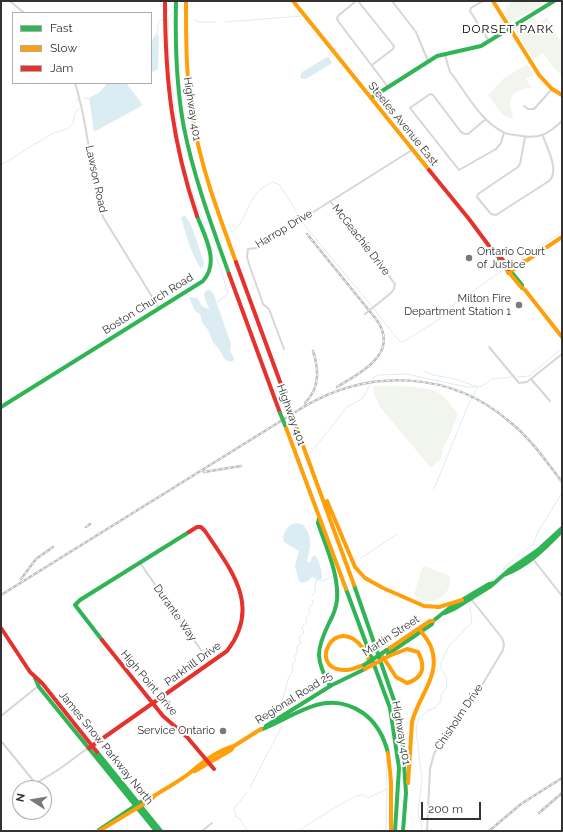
<!DOCTYPE html>
<html>
<head>
<meta charset="utf-8">
<style>
  body { margin:0 }
  #map { position:relative; width:563px; height:832px; overflow:hidden; background:#fff; font-family:Raleway,sans-serif }
  canvas { display:block }
  .frame { position:absolute; inset:0; border:2px solid #323232; pointer-events:none }
  .legend { position:absolute; left:12px; top:12px; width:140px; height:72px; box-sizing:border-box; background:#fff; border:1px solid #adadad; margin:0; padding:5px 7px; list-style:none; font-size:12px; color:#323232 }
  .legend li { display:flex; align-items:center; gap:8px; height:20px }
  .legend b { width:20px; border:1px solid #adadad }
  .north { position:absolute; left:12px; top:780px; width:40px; height:40px; box-sizing:border-box; background:#fff; border:1px solid #adadad; border-radius:50%; rotate:282deg; font-size:11px; font-weight:700; line-height:16px; text-align:center; color:#323232 }
  .north::after { content:''; display:block; margin:auto; width:14px; height:18px; background:#7a7a7a; clip-path:polygon(50% 0,100% 100%,50% 72%,0 100%) }
  .scale { position:absolute; left:421px; top:802px; width:60px; height:18px; box-sizing:border-box; border:2px solid #323232; border-top:0; padding-left:5px; font-size:12px; line-height:14px; white-space:nowrap; color:#323232; -webkit-text-stroke:3px #fff; paint-order:stroke }
</style>
</head>
<body>
<div id="map">
<canvas width="563" height="832"></canvas>
<div class="frame"></div>
<ul class="legend">
<li><b style="height:5px;background:#30b455"></b>Fast</li>
<li><b style="height:5px;background:#ff9f0a"></b>Slow</li>
<li><b style="height:5px;background:#e5322d"></b>Jam</li>
</ul>
<div class="north">N</div>
<div class="scale">200 m</div>
</div>
<script>
const ctx = document.querySelector('canvas').getContext('2d');
ctx.lineJoin = 'round';
function paint(path, color) { ctx.fillStyle = color; ctx.fill(path, 'evenodd'); }
function stroke(path, color, width, dash) { ctx.strokeStyle = color; ctx.lineWidth = width; ctx.lineCap = dash ? 'butt' : 'round'; ctx.setLineDash(dash || []); ctx.stroke(path); }
function write(font, color, halo, rows, align = 'center') {
  ctx.font = font + ' Raleway,sans-serif'; ctx.lineWidth = 4; ctx.setLineDash([]); ctx.textBaseline = 'middle'; ctx.strokeStyle = halo; ctx.fillStyle = color; for (const [text, x, y, turn = 0] of rows) {
    ctx.save(); ctx.translate(x, y); ctx.rotate((+turn || 0) * Math.PI / 180); ctx.textAlign = isNaN(turn) ? turn : align; if (halo) ctx.strokeText(text, 0, 0); ctx.fillText(text, 0, 0); ctx.restore();
  }
}
const green = new Path2D(`
  M511 1H546L512 22H510L504 13Z
  M534 17 538 23 547 17 559 39 562 37V76L553 67 543 53 533 59 515 30Z
  M527 64 533 75 526 79 532 88C515 88 505 98 513 115L511 119 502 114 488 95 504 78Z
  M373 386C388 386 427 385 439 393 445 397 453 408 458 414L450 434 443 447 441 459 431 468 380 407 374 394Z
  M424 566 450 576C453 597 430 609 414 595L422 568Z`);
const water = new Path2D(`
  M156 34 159 37 158 69 151 73V42Z
  M327 57H329L332 63 306 79H302L300 77 302 72Z
  M107 83H126L143 105 94 132 89 98 100 92Z
  M185 216C192 222 199 249 203 259L204 263 202 269C193 260 184 229 181 217Z
  M208 290 211 291 214 295 231 344 230 351 234 358V360L231 362 225 360 221 352 213 342 208 330 202 322 200 314C193 311 193 305 189 298L190 297 197 298 202 306 208 309 209 308 205 299 204 295 205 292Z
  M295 523 302 524C313 534 311 547 307 561L310 563 312 557 315 555C319 560 323 573 322 579L318 580 312 577 308 581 303 583 299 581 295 566 299 551 284 542 283 537 285 531 289 526Z`);
const stream = new Path2D(`
  M173 13 169 16 168 34 170 68 180 149 187 176 213 252C221 264 224 281 228 294L217 302
  M195 19 198 22H215
  M225 22 302 16
  M157 37C158 30 156 21 163 19
  M84 98 89 99
  M77 99V102
  M1 165 53 133 67 129 73 123 75 113 79 108
  M231 232C245 224 246 208 254 196 258 190 266 186 272 182L280 185 305 226 374 309 400 342 404 341 440 319 442 313 503 270
  M537 248 562 232
  M521 258 534 250
  M510 266 518 260
  M424 371 433 375 455 379 478 387 482 386 492 379 511 377
  M518 377 529 376 562 348
  M310 454 347 407 363 398 374 377 379 375 406 374 467 387H478L469 403 434 489
  M361 558 396 535
  M503 570 505 566 532 546 539 530 562 493
  M318 580C324 582 327 579 332 576
  M312 596 315 592V585L317 579
  M281 706 288 679 293 671 292 664 296 661 294 657 297 653V646L301 643 299 637 304 633 302 627 306 623V617L310 613C308 605 309 609 313 603L312 600
  M413 743 416 742
  M250 787 282 726
  M247 792 234 809 236 817 239 818 248 831
  M420 818 424 823
  M301 831V829C311 823 351 796 360 795 363 794 366 796 368 798L387 789
  M386 831 387 789 386 760
  M420 831 422 827 418 813 422 779 416 730 418 719 429 710 435 708 441 701V695L446 689 447 678 441 668V663L448 647 463 632 465 628H467L472 622 470 606
  M431 831V829`);
const street = new Path2D(`
  M10 1 24 13
  M356 1 339 15 337 18 338 21 388 87
  M358 1 394 46 393 49 372 65
  M392 1 416 32 428 61
  M483 1 471 8 470 11 489 41
  M445 55 450 72 454 77C467 95 482 122 503 132 508 135 515 135 521 136 540 139 548 134 562 121
  M75 83 78 93 83 114 98 198 103 217 159 308
  M524 106 528 109H534L552 89
  M486 119 468 134H465L461 132 433 95 430 94 410 108 459 170 496 149 501 143 504 133
  M525 137 520 164 518 167 478 194 477 197 491 214 496 215 549 181C560 171 547 148 543 136
  M330 201 395 284 394 289 391 293 365 314
  M489 347 519 383 527 382 562 354
  M284 349 269 309 263 304 249 264 247 257 248 249 256 248 412 150
  M531 379 550 401
  M533 559 562 596
  M140 563 210 663
  M1 716 42 683
  M1 741 32 779 35 782H38L58 770 88 748
  M202 831 212 823
  M427 831 430 769 434 754 441 740 476 695 503 650 504 644 502 638 471 599`);
const fast = new Path2D(`
  M176 1C175 44 176 86 184 128 194 178 212 226 229 274
  M371 98 437 56 481 46 554 1
  M499 258V261L507 270
  M509 269 522 285V288
  M1 407 203 281C220 262 205 237 197 216
  M319 518 318 523C326 547 339 574 337 600 336 608 333 616 329 623 316 650 315 659 330 686
  M504 575C527 566 545 549 562 531
  M354 585 396 706 402 734 406 793 403 831
  M346 589 390 708 399 768 395 831
  M445 613 454 609 491 586 509 570 538 550 562 528
  M102 640 75 605 80 600 189 532
  M388 654 432 624 433 621 452 606 489 584 494 583
  M35 678 39 687 156 831
  M266 726 332 685 365 669
  M260 730C295 717 325 687 363 713 377 723 384 737 388 753
  M97 752 161 831
  M99 830 150 796H154`);
const slow = new Path2D(`
  M186 1C186 39 186 76 192 114 200 165 218 213 236 262
  M293 1 429 170
  M493 1 539 75 552 89 562 95
  M524 261 507 270 520 286 525 290 562 337
  M508 273 562 237
  M294 421 354 585
  M285 425 346 589
  M327 501 355 567 365 578 383 588 424 606 439 607 462 600
  M387 650 430 621H433
  M383 657 396 677 407 683C423 678 426 667 418 652L407 649 389 656
  M364 665C357 667 350 671 343 670 307 668 335 613 362 647 366 652 368 659 371 664
  M388 753 391 781V831
  M192 771H195L231 750 234 746 261 729
  M408 783 412 722C418 697 442 674 431 647 429 641 424 636 421 631
  M99 831 152 799 154 796C166 788 180 781 191 772 204 761 217 751 234 746`);
const jam = new Path2D(`
  M165 1C165 79 172 142 197 216
  M429 170 469 219 495 254 502 259 509 269
  M236 262 290 409
  M229 274 280 413
  M1 628 30 672 42 683 97 752
  M102 640 163 716 187 737 214 769
  M89 748 227 651C262 606 231 570 205 531L201 527H197L189 532`);
const rail = new Path2D(`
  M307 234 376 319C401 353 361 372 337 387
  M305 403C320 388 319 370 313 351
  M204 472 241 466
  M86 527 90 524
  M21 579 36 559 53 547
  M1 595 305 406C371 368 451 371 510 422 531 439 546 461 562 482
  M539 813 562 793
  M489 831 521 804 562 778`);
const fastBridge = new Path2D(`
  M280 413 285 425
  M364 665 387 650`);
const slowBridge = new Path2D(`
  M365 669 389 656`);
const jamBridge = new Path2D(`
  M290 409 294 421`);
const markers = [
  [469,258,4,"#7a7a7a"],
  [519,305,4,"#7a7a7a"],
  [223,731,4,"#7a7a7a"]
];
const streetNames = [
  ["Highway 401",192,109,81],
  ["Steeles Avenue East",403,124,51],
  ["Lawson Road",96,179,78],
  ["Harrop Drive",284,229,-31],
  ["McGeachie Drive",361,240,52],
  ["Boston Church Road",148,304,-32],
  ["Highway 401",291,415,70],
  ["Durante Way",175,613,55],
  ["Martin Street",391,636,-33],
  ["Parkhill Drive",193,664,-36],
  ["High Point Drive",149,683,50],
  ["Regional Road 25",294,698,-32],
  ["Chisholm Drive",459,717,-56],
  ["Highway 401",401,733,80],
  ["James Snow Parkway North",106,748,51]
];
const poiNames = [
  ["Ontario Court",477,252,"left"],
  ["of Justice",477,265,"left"],
  ["Milton Fire",511,299],
  ["Department Station 1",511,312],
  ["Service Ontario",215,731]
];
const neighbourhoodNames = [
  ["DORSET PARK",508,29]
];
paint(green, '#f1f5ed');
paint(water, '#dcecf3');
stroke(stream, '#dcecf3', 1);
stroke(street, '#d6d6d6', 2);
stroke(fast, '#30b455', 4);
stroke(slow, '#ff9f0a', 4);
stroke(jam, '#e5322d', 4);
stroke(rail, '#bebebe', 2.5);
stroke(rail, '#fff', 1, [3]);
stroke(fastBridge, '#30b455', 4);
stroke(slowBridge, '#ff9f0a', 4);
stroke(jamBridge, '#e5322d', 4);
for (const [x, y, r, color] of markers) { const dot = new Path2D(); dot.arc(x, y, r, 0, 2 * Math.PI); ctx.fillStyle = color; ctx.fill(dot); stroke(dot, '#fff', 1.5); }
write('11px', '#323232', '#fff', streetNames);
write('11px', '#323232', '#fff', poiNames, 'right');
ctx.letterSpacing = '1px';
write('12px', '#000', '#fff', neighbourhoodNames);
ctx.letterSpacing = '0px';
</script>
</body>
</html>
